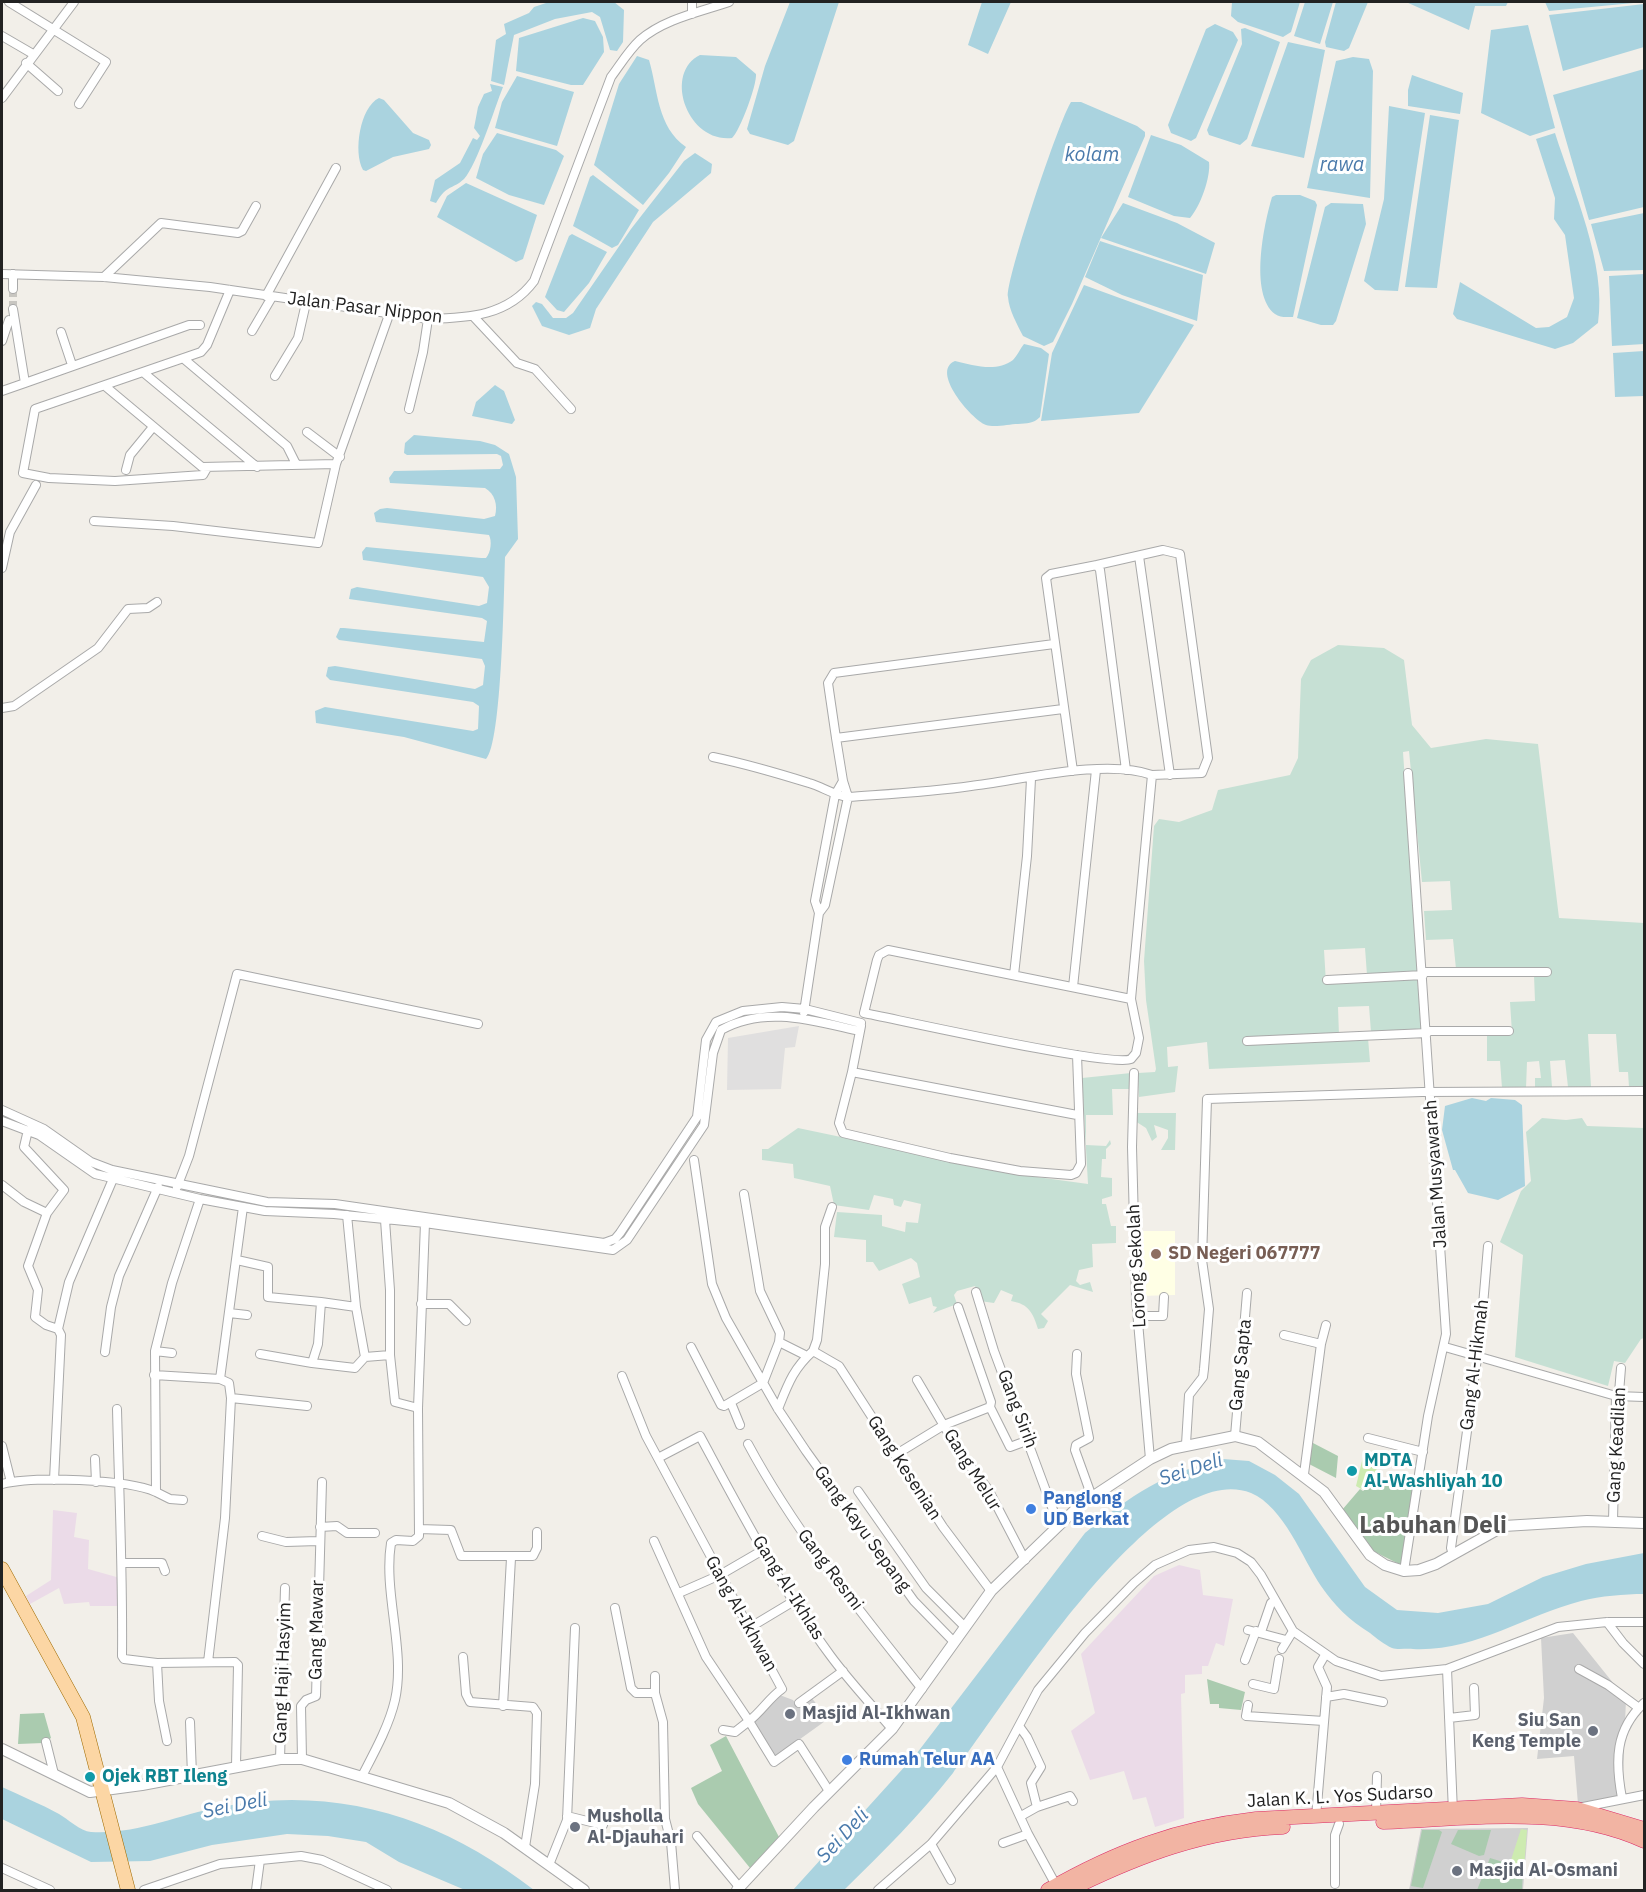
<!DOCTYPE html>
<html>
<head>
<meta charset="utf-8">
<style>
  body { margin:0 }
  #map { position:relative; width:1646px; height:1892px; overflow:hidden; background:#f2efe9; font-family:"IBM Plex Sans",sans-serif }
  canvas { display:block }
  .frame { position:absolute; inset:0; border:3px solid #222; pointer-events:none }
</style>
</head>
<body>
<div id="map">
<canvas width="1646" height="1892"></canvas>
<div class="frame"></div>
</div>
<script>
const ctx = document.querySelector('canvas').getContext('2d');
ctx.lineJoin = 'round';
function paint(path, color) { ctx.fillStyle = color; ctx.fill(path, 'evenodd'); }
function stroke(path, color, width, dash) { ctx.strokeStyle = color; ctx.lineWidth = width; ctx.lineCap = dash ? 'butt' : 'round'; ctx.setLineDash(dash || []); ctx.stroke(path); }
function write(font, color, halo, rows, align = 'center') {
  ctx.font = font + ' "IBM Plex Sans",sans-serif'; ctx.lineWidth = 6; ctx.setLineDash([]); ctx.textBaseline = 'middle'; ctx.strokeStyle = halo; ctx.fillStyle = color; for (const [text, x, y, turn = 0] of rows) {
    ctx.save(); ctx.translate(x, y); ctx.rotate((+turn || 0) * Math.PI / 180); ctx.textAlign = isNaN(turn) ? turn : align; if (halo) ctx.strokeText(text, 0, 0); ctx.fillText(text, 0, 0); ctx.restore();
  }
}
const residential = new Path2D(`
  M799 1026 795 1047 785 1048 781 1089 727 1090 728 1038Z`);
const industrial = new Path2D(`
  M53 1510 77 1513 74 1537 89 1540 88 1569 120 1578 122 1606H90L89 1602 64 1604 59 1588 30 1604 26 1596 51 1580Z
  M1179 1565 1200 1570 1203 1595 1233 1599 1224 1646 1216 1643 1208 1666H1202V1674L1185 1675V1693L1181 1694 1184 1818 1155 1827 1146 1797 1133 1800 1124 1771 1090 1780 1071 1731 1095 1713 1081 1654 1154 1576Z`);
const education = new Path2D(`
  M1138 1231H1175V1295L1138 1296Z`);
const religious = new Path2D(`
  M1573 1633 1626 1699 1622 1798 1578 1804 1574 1756 1537 1759 1544 1698 1541 1638Z
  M777 1694 793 1700 796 1704 811 1697 828 1719 775 1757 752 1723 765 1712 767 1704Z
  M1528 1828 1523 1890H1409L1421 1829Z`);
const grass = new Path2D(`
  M1363 1457 1375 1461 1378 1479 1363 1490 1356 1486Z
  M1521 1829 1527 1830 1524 1868 1510 1863Z`);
const wetland = new Path2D(`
  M1338 645 1384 648 1404 660 1412 725 1431 748 1486 739 1538 744 1559 918 1644 923V1086L1629 1087 1628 1072H1619L1616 1034H1588L1591 1087H1568L1565 1060 1550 1061 1552 1087 1535 1088V1078H1541L1539 1061 1527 1062 1526 1088H1502L1500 1061H1487V1034L1512 1033 1510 1002 1535 1001 1534 975 1456 969 1453 939 1426 940 1424 911 1452 910 1450 881 1422 882 1409 751 1403 752 1418 973 1367 975 1365 948 1324 950 1326 983 1417 978 1422 1030 1371 1032 1369 1006 1338 1007 1339 1036 1243 1038 1244 1044 1368 1038 1370 1062 1209 1069 1207 1042 1167 1047 1168 1067 1178 1066 1175 1092 1139 1097 1138 1073 1155 1072 1156 1069 1146 1000 1144 961 1154 826 1159 819 1179 822 1212 810 1218 790 1290 775 1298 758 1301 679 1311 660Z
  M1131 1073 1130 1089H1112L1113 1115H1086V1145L1106 1146 1110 1140 1111 1144 1106 1149V1159H1102L1101 1177 1112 1178V1196L1102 1199V1204H1106L1111 1226H1116V1243L1092 1244 1093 1267 1079 1270 1076 1281 1080 1285 1090 1282 1093 1292 1070 1285 1041 1314 1048 1321 1044 1328 1038 1329C1033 1313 1029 1304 1011 1301L1013 1295 1001 1290 994 1303 980 1301 975 1286 957 1291 954 1295 957 1304 933 1313 937 1307 933 1306 931 1297 909 1304 902 1284 920 1277 917 1263 911 1258 879 1271 873 1262H866V1240L834 1237 837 1212 882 1215V1226L905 1232 906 1222 918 1223 921 1204 904 1200 901 1207 894 1205 893 1199 874 1195 869 1210 834 1205 830 1186 794 1178 793 1164 762 1160V1149H768L798 1128 1022 1175 1088 1184 1082 1078Z
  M1135 1113H1176L1175 1150H1161L1168 1138V1130L1154 1125 1157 1137 1152 1141 1146 1128 1135 1121Z
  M1542 1118 1566 1120 1582 1118 1587 1126 1644 1128V1338L1641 1339 1625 1363 1614 1361 1608 1386 1515 1357 1523 1255 1500 1242 1521 1191 1531 1181 1526 1132Z`);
const cemetery = new Path2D(`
  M1313 1443 1338 1456 1336 1478 1309 1464Z
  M1378 1479 1416 1488 1403 1566 1371 1550 1342 1510 1360 1489 1363 1491Z
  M1207 1679 1245 1692 1241 1710 1219 1708V1704H1210Z
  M44 1713 51 1738 43 1743 18 1744 20 1714Z
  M726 1736 779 1837 750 1868 698 1804 691 1788 722 1771 710 1745Z
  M1422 1830H1439L1442 1832 1423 1888 1411 1886Z
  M1458 1830H1491L1484 1855 1479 1856 1451 1844Z
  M1490 1858 1523 1868 1522 1890H1477Z`);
const water = new Path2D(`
  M549 2H614L624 10 623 42 617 51 610 50 600 17 592 12 555 19 514 35 504 85 491 81 496 40 506 34 504 24 529 13 534 7Z
  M790 2H839L794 141 788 145 750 134 747 129 765 66Z
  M982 2H1011L988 54 968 45Z
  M1232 2H1300L1291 32 1283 37 1238 22 1231 16Z
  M1305 2H1333L1320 44 1294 36Z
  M1336 2H1368L1349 48 1344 51 1326 47 1325 42Z
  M1406 2H1508L1506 6H1475L1469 30Z
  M1545 2H1644L1549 11Z
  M1644 4V47L1563 71 1549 15Z
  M583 18 595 21 603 37 604 52 583 85H571L516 71 519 38Z
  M1215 24 1233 32 1238 40 1196 138 1191 141 1171 133 1168 125 1206 29Z
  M1528 25 1555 128 1530 136 1481 113 1491 30Z
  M1245 28 1280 42 1247 139 1240 145 1209 135 1207 130 1242 44 1241 29Z
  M1288 42 1325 50 1304 158 1251 146Z
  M700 55 736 57 756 74C757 85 740 131 732 138 687 143 663 73 700 55Z
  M637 56 649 60C658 90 657 127 686 147L669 173 643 205 594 165 619 84Z
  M1353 57 1369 59 1373 71 1370 198 1307 188 1336 61Z
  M1644 69V207L1589 220 1553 95Z
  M1412 75 1463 93 1460 114 1408 106V90Z
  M517 76 574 92 557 146 495 128 502 102Z
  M490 84 503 87C495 107 477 165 464 179 452 190 447 184 436 203L430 201 435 180 460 163 473 138 477 140 480 136 474 128 478 107 484 94 492 91Z
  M379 98 384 100 413 133 429 140 431 145 429 149 393 157 366 171 363 170C353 152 360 107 379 98Z
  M1071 102H1081L1137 126 1145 132V136L1072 304 1053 342 1044 346 1023 336C1017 324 1009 310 1008 297 1005 281 1060 118 1071 102Z
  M1389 106 1425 113 1398 291 1375 290 1364 281 1384 199Z
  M1430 115 1459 120 1437 288 1405 287Z
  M497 133 556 150 564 156 544 205 509 195 476 178 483 154Z
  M1555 133C1573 190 1607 264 1598 323L1573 343 1555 349 1457 319 1453 314 1460 282 1536 328 1549 327 1567 317 1574 298 1565 235 1554 219 1555 198 1536 139Z
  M1151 135 1181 145 1209 162C1211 177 1200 207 1190 218L1174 216 1128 197Z
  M695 153 712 164 711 173 653 222 596 309 590 328 569 335 542 326 532 306 536 302 542 304 553 318H566L573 313 631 229 684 161Z
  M593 175 639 210 618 245 612 248 573 226 590 177Z
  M466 183 537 215 523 259 516 262 437 217 447 196Z
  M1276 195H1300L1315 201 1317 205 1293 317C1287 317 1280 318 1275 314 1249 294 1264 224 1272 197Z
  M1123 203 1177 223 1215 243 1206 274 1101 238Z
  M1331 203 1363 204 1366 224 1336 321 1333 325H1321L1297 318 1325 207Z
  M1644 213V270L1604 271 1591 224Z
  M572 234 607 252 589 283 564 312 557 310 545 297 569 236Z
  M1100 241 1203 275 1197 321 1122 295 1085 277Z
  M1644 274V344L1612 346 1609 276Z
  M1084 285 1194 325 1139 413 1041 421 1052 353Z
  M1024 344 1041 348 1049 354 1040 417C1033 424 1027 423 1018 424 1009 424 995 428 986 425 971 419 930 371 955 361 973 365 996 373 1013 360 1017 356 1020 349 1024 344Z
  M1644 351V396L1615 397 1613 353Z
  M495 385 504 391 515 420 512 424 472 416 476 402Z
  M414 435 480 441 495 445 509 454 516 477 518 539 505 557C504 587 502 744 486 759L404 737 316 723 315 711 325 707 473 731 478 729 479 706 473 702 330 680 326 676 328 667 335 666 475 689 483 685 485 666 482 659 339 640 336 637 340 628H344L484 642 487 621 482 618 349 599 351 589 357 587 479 606 487 603 489 587 483 577 363 560 362 552 366 547 481 558H486C491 552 492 541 489 535L376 522 374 513 380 509 387 508 484 519 495 516C498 505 495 494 485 488L390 483 389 478 394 471 500 469 503 465 501 456 497 454 407 455 404 453 405 443Z
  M1472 1098 1486 1101 1491 1098 1515 1100 1522 1105 1525 1186 1498 1200 1468 1193 1455 1170H1453L1442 1130 1445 1106Z
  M1223 1459 1249 1461 1275 1475 1299 1494 1365 1587 1397 1610 1438 1613 1488 1604 1543 1577 1586 1564 1644 1553V1594C1624 1594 1601 1596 1581 1601 1524 1616 1474 1652 1413 1649 1407 1648 1398 1650 1392 1648 1385 1645 1376 1638 1370 1633 1349 1620 1335 1606 1321 1586 1302 1558 1284 1507 1251 1493 1157 1455 1001 1712 953 1773 920 1815 882 1853 844 1890H793L917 1753 1085 1533C1134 1493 1162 1474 1223 1459Z
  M2 1787C21 1796 41 1804 59 1814 68 1819 80 1831 91 1832 134 1835 178 1815 220 1807 337 1784 442 1818 534 1890H465L399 1862 366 1842 328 1836 287 1834 212 1845 150 1861 91 1862 2 1819Z`);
const minorTunnel = new Path2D(`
  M13 309V289`);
const minor = new Path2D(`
  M9 2 106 62 79 104
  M692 2V14
  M2 36 33 54
  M26 63 58 91
  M2 98 74 2
  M2 274 104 277 210 287 428 319C469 318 508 316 534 281L611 77C620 65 629 50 640 40 664 19 700 12 729 2
  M104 277 161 223 238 233 242 231 256 206
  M13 289V274
  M266 296 336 168
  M13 309 25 383 189 325H200
  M473 316 517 363 535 369 571 409
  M252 331 272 297
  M61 332 72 365
  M2 341 9 320
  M184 359 287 446 296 464
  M144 373 257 467
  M275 376 298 338 306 303
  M105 386 202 467 336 464
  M2 391 25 383
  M409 409 423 352 428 319
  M307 432 340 457
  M207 468 203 475 115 481 49 478 23 473 35 409 201 352 207 345 230 290
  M126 470 130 455 153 427
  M94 521 173 526 318 543 336 464 389 315
  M1139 556 1170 775
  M1097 565 1163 550 1180 554 1208 758 1202 773 1152 775
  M2 568 10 532 36 485
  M2 708 14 706 98 648 128 609 148 608 157 602
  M836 738 828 683 834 673 1054 644
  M713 757C746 764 777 773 809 783 823 787 833 795 848 797 889 794 930 792 971 786 1021 780 1106 758 1152 775L1131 999 1139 1038 1136 1053 1131 1059C1113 1068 900 1020 864 1013L877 960 879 955 888 950 1131 999
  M1073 771 1046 578 1051 574 1097 565 1100 570 1126 770
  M819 913 815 901 835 795 843 781
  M1423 972H1547
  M1014 975 1027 856 1031 779
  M1327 980 1423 975
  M1073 987 1096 770
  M804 1012 819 913 825 905 848 797 843 781 836 738 1063 709
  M861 1026 852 1072 1077 1115
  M1427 1031H1509
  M1247 1041 1427 1033
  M852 1072 839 1123 843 1133 950 1158 1020 1171 1071 1175 1076 1173 1081 1164 1077 1055
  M1134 1073 1132 1147 1136 1299 1150 1459
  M2 1110 44 1129 91 1162 112 1170 267 1202 335 1204 604 1243 615 1239 620 1233 697 1117 706 1040 716 1022 743 1011 782 1007 805 1009 861 1023
  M2 1121 39 1135 95 1174 200 1199 265 1211 334 1214 425 1223 613 1250 627 1240 704 1125 713 1053 721 1030C765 1005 814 1021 860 1031
  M28 1130 24 1147 64 1190 47 1213 28 1266 38 1290 35 1317 46 1325 58 1329 61 1335 54 1480
  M694 1160 712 1284 726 1318 778 1409 806 1451 914 1601 954 1642
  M2 1185 24 1202 47 1213
  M177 1187 189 1156 237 974 478 1024
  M347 1215 356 1307
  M385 1220 390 1290V1355
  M237 1260 268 1267V1297L321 1302 318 1344 312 1363 260 1354
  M976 1292 994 1351 1059 1526
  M321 1302 356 1307 365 1357
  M421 1304H449L466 1321
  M958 1307 991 1402 990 1407
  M229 1313 247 1315
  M1138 1316H1163L1164 1297
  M58 1329 69 1282 113 1179
  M1284 1335 1321 1344
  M779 1342 805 1355
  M691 1347 721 1405 724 1406 763 1383 779 1342 780 1333 760 1291 744 1194
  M1445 1347 1616 1396 1644 1397
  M155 1351 172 1353
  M813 1351 839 1366 943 1527 991 1591
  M105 1352 111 1307 119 1276 158 1187
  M1077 1354 1076 1374 1089 1438 1076 1445 1075 1450 1092 1497
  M312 1363 355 1368 365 1357 390 1355 395 1402 418 1408
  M154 1375 220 1379 229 1383 231 1398 225 1518 208 1662
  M622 1376 646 1436 782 1689C769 1698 762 1711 749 1721L774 1762 799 1744 829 1791
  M220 1379 243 1207
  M917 1380 960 1453 988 1489 1025 1560
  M231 1398 307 1406
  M731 1403 740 1425
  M117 1409C119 1491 123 1573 122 1656L124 1659 157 1663 235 1662 238 1665 236 1766
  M778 1409C788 1384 793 1369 813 1351L817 1340 825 1264V1227L832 1207
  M1235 1436 1247 1293
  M1368 1438 1423 1452
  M748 1444C796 1533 859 1610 922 1689
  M1186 1444 1189 1395 1203 1377 1204 1369 1209 1309 1202 1260 1207 1099 1422 1092 1644 1091
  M2 1446 11 1482
  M895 1455 944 1425 990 1407 1010 1447 1029 1440
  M658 1458 700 1436C740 1510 780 1587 830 1655 849 1681 871 1704 892 1729
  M95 1459 96 1482
  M1304 1474 1321 1344 1326 1325
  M2 1484C34 1476 126 1479 156 1492L155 1351 172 1283 200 1199
  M858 1491 926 1588 964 1626
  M156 1492 170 1499 183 1500
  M1613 1521 1616 1396 1619 1393 1621 1368
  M320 1527 337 1526 347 1533H375
  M419 1529 451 1530 461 1556H533L537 1548V1532
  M262 1536 286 1542 318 1541
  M654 1541 706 1657 749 1721 735 1732 723 1730
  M1453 1555 1451 1548 1481 1329 1488 1246
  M123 1563H162L165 1571
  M1404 1571 1428 1416 1446 1334 1408 773
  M679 1593 720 1575 763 1550
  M615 1608 631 1688 636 1693H655L663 1722 665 1819 671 1842 675 1890
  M1607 1622 1623 1643 1644 1664
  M749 1628 794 1601
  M1248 1630 1286 1640
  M1261 1632 1271 1603 1274 1601
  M1282 1649 1293 1631
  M463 1657 466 1694 470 1702 533 1707 537 1713 535 1784 525 1847
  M1245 1660 1256 1631
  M157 1663 159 1701 167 1741
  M1447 1669 1453 1812
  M1579 1669 1608 1685 1639 1708
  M655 1676V1693
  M1253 1684 1274 1689 1279 1659
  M1326 1697 1344 1694 1383 1702
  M799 1703 843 1671
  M1248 1705 1246 1716 1324 1721
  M503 1706 511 1558
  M1449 1718 1475 1715 1474 1688
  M190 1722 192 1775
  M1019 1726 1027 1737 1041 1767 1031 1783 1037 1807
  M46 1742 54 1774
  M280 1759 285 1588
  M302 1759 301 1706 306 1700 316 1696 322 1482
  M997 1767 1028 1834 1057 1887
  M362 1776C374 1753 389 1726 395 1700 406 1651 383 1593 391 1543L396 1540 413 1541 419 1536 418 1408 425 1223
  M1622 1798C1615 1761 1615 1730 1644 1703
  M1578 1808 1644 1795
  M1376 1813 1377 1776
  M567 1816 603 1825
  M1021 1816 1037 1807 1070 1796 1073 1801
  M1316 1817 1327 1687 1318 1667 1325 1655
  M697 1836 740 1888
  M1003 1843 1028 1834
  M931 1844 951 1880
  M549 1865 567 1820 575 1628
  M2 1868 50 1890
  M1335 1884V1835L1339 1824
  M144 1890 220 1864 301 1856 322 1860 387 1890
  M256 1890 260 1860
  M878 1890 931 1844 997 1767 1038 1690 1085 1633 1134 1583 1155 1565 1189 1550 1214 1547 1237 1553 1251 1562 1261 1575 1293 1631 1336 1661 1381 1676 1447 1669 1558 1627 1607 1622H1644`);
const tertiary = new Path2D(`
  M2 1749 90 1792 142 1785 280 1759H302L449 1803 504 1833 584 1890
  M737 1890 814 1807 892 1729 991 1591 1080 1505 1150 1459 1171 1449 1235 1436 1258 1442 1324 1492 1370 1555 1385 1565 1404 1571 1419 1570 1436 1564 1504 1526 1587 1521 1644 1523`);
const primary = new Path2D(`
  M2 1569 83 1717 128 1890`);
const trunk = new Path2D(`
  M1383 1822C1470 1819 1563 1804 1644 1841
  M1048 1890C1116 1851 1178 1828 1256 1819L1522 1805 1577 1809 1644 1829
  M1069 1890C1138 1856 1205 1830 1283 1827`);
const markers = [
  [1156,1254,6,"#8d6e63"],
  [1352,1471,6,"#0f9aa8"],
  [1031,1509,6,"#3f7fe0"],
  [790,1714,6,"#6b7280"],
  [1593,1731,6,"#6b7280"],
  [847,1760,6,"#3f7fe0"],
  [90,1777,6,"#0f9aa8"],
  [575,1827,6,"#6b7280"],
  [1457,1871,6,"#6b7280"]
];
const streetNames = [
  ["Jalan Pasar Nippon",365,308,7],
  ["Jalan Musyawarah",1436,1174,-94],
  ["Lorong Sekolah",1137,1266,-93],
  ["Gang Sapta",1241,1365,-84],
  ["Gang Al-Hikmah",1475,1365,-83],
  ["Gang Sirih",1017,1409,69],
  ["Gang Keadilan",1617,1445,-87],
  ["Gang Kesenian",904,1468,57],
  ["Gang Melur",972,1470,58],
  ["Gang Kayu Sepang",862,1529,54],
  ["Gang Resmi",830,1570,53],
  ["Gang Al-Ikhlas",788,1588,58],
  ["Gang Al-Ikhwan",741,1614,61],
  ["Gang Mawar",317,1630,-89],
  ["Gang Haji Hasyim",283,1673,-88],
  ["Jalan K. L. Yos Sudarso",1340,1797,-3]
];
const educationNames = [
  ["SD Negeri 067777",1168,1254]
];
const cultureNames = [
  ["MDTA",1364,1461],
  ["Al-Washliyah 10",1364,1482],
  ["Ojek RBT Ileng",102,1777]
];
const shopNames = [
  ["Panglong",1043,1499],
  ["UD Berkat",1043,1520],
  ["Rumah Telur AA",859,1760]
];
const worshipNames = [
  ["Masjid Al-Ikhwan",802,1714],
  ["Siu San",1581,1721,"right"],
  ["Keng Temple",1581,1742,"right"],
  ["Musholla",587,1817],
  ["Al-Djauhari",587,1838],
  ["Masjid Al-Osmani",1469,1871]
];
const waterNames = [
  ["kolam",1092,155],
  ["rawa",1342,165],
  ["Sei Deli",1191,1470,-18],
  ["Sei Deli",235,1806,-11],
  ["Sei Deli",843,1836,-47]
];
const districtNames = [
  ["Labuhan Deli",1433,1526]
];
paint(residential, '#e0dfdf');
paint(industrial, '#ebdbe8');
paint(education, '#ffffe5');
paint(religious, '#d0d0d0');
paint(grass, '#cdebb0');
paint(wetland, '#c6e0d4');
paint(cemetery, '#aacbaf');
paint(water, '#aad3df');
stroke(minorTunnel, '#c8c6c1', 8, [8, 4]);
stroke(minor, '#a9a9a9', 10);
stroke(tertiary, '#a9a9a9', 12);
stroke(primary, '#a06b00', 15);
stroke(trunk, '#dc2a67', 15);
stroke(minor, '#fff', 8);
stroke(tertiary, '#fff', 10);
stroke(primary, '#fcd6a4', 14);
stroke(trunk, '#f2b4a3', 14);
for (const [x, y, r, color] of markers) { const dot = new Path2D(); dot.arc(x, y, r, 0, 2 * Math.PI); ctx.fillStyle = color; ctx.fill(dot); stroke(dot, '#fff', 2); }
write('18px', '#222', '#fff', streetNames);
write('bold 18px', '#785e54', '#fff', educationNames, 'left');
write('bold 18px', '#0d838f', '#fff', cultureNames, 'left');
write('bold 18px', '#366cbe', '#fff', shopNames, 'left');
write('bold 18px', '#5b616d', '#fff', worshipNames, 'left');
write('italic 20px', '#4a7aab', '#fff', waterNames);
write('bold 24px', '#555', '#fff', districtNames);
</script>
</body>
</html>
